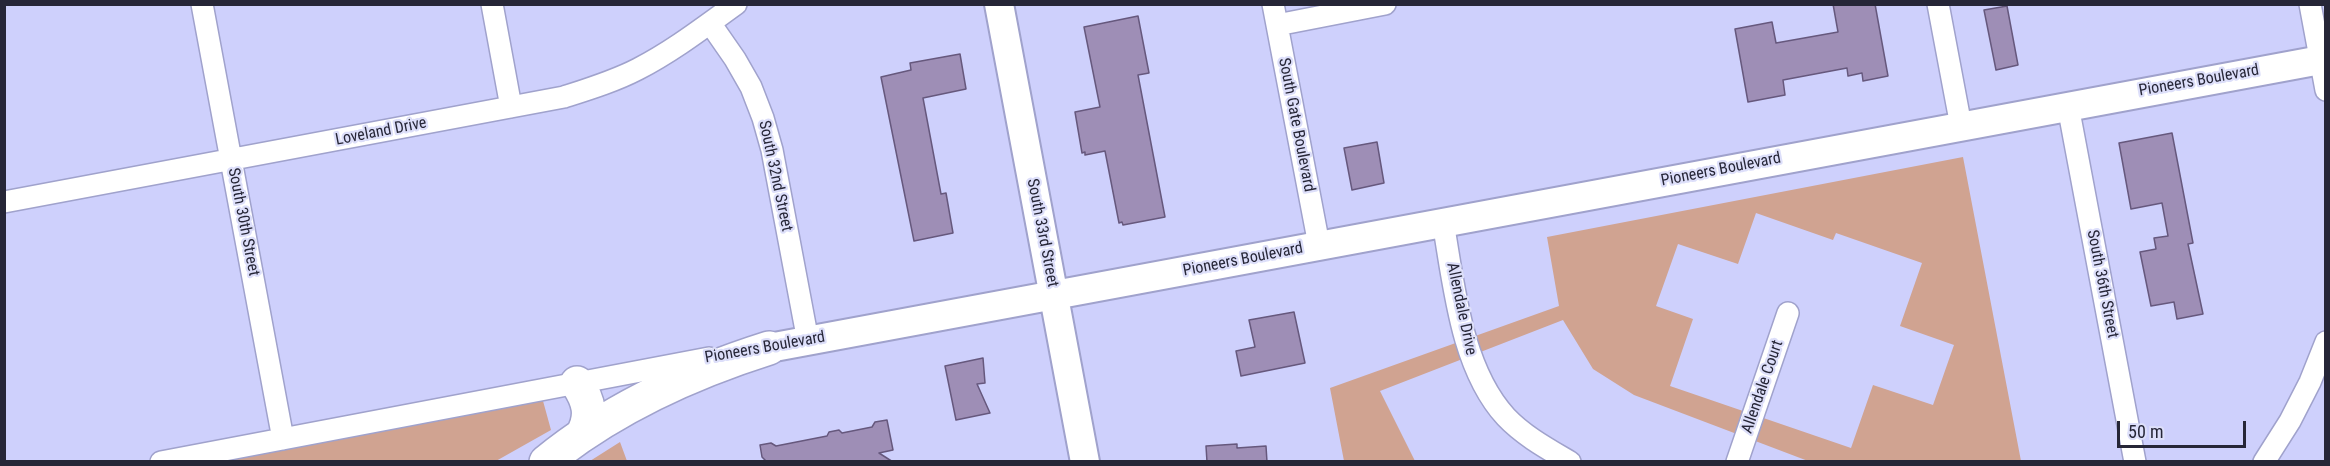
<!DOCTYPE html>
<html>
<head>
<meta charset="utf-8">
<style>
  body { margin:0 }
  #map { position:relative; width:2330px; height:466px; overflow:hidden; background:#ced0fc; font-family:"Roboto Condensed",sans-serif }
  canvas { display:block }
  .frame { position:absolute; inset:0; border:6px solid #262637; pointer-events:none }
  .scale { position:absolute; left:2117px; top:421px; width:129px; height:27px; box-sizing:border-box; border:3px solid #262637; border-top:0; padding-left:8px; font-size:18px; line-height:21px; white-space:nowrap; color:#262637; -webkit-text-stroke:4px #dddffa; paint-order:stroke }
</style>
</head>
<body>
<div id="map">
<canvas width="2330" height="466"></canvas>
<div class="frame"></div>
<div class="scale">50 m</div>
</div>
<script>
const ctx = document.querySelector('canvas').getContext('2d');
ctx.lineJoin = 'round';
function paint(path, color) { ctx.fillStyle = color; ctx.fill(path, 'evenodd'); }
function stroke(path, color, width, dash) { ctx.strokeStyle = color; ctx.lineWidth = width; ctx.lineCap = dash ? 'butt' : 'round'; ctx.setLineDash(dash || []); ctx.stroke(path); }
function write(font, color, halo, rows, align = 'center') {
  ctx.font = font + ' "Roboto Condensed",sans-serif'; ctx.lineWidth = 4.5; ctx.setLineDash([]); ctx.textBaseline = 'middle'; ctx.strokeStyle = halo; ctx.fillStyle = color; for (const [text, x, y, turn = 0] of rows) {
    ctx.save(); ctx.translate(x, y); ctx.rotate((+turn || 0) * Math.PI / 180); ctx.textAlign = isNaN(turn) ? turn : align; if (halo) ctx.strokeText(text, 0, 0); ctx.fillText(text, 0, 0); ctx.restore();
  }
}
const green = new Path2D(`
  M1963 157 2021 461H1808L1634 395 1593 369 1563 320 1380 391 1415 461H1344L1330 388 1559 306 1547 237ZM1756 213 1833 240 1836 233 1922 263 1900 326 1954 345 1933 405 1873 385 1851 448 1670 386 1693 319 1656 306 1678 244 1738 264Z
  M540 390 551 430 496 461 161 462Z
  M620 442 627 461H590Z`);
const building = new Path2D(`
  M1833 4H1875L1888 76 1863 81 1862 73 1848 76 1847 68 1783 80 1785 95 1748 102 1735 29 1772 22 1776 43 1838 32Z
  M2007 6 2018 65 1996 70 1984 10Z
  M1138 16 1149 73 1138 75 1165 217 1123 225 1122 222 1119 223 1105 151 1085 155V152L1082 153 1075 112 1100 107 1084 27Z
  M960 54 966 89 923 98 941 194 946 193 953 233 914 241 881 77 911 70 910 63Z
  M2172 133 2193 243 2188 244 2203 314 2177 319 2174 302 2151 306 2140 252 2156 249 2154 238 2168 236 2162 203 2131 209 2119 143Z
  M1377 142 1384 183 1352 190 1344 148Z
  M1294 312 1305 363 1241 376 1236 351 1255 347 1249 320Z
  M983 358 985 383 977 384 990 413 956 420 945 366Z
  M887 420 893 450 879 453 893 462H767L762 457 760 445 771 443 776 446 827 436 829 432 839 430 842 433 872 427 875 422Z
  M1237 444V448L1266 446 1267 462H1207L1206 446Z`);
const street = new Path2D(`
  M202 4 283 439
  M492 4 511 107
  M1273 4 1319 245
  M1938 4 1961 126
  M2310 4 2326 90
  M710 23 735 59 751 87 763 118 772 150 808 341
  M1277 25 1385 4
  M2068 106 2135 462
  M4 202 564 97C589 89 615 81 638 69 673 51 704 27 736 4
  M1443 222C1454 285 1461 368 1506 417 1524 436 1548 449 1570 462
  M161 462 709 358
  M1737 462 1788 313
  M2264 462 2290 421 2310 382 2326 342`);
const secondary = new Path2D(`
  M999 4 1085 462
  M769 348 2326 59`);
const primary = new Path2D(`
  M577 383C589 401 593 416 582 435
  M546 462C611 409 690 373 769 348`);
const streetNames = [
  ["Pioneers Boulevard",2199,81,-10],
  ["South Gate Boulevard",1296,125,79],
  ["Loveland Drive",381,132,-11],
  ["Pioneers Boulevard",1721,170,-11],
  ["South 32nd Street",775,176,78],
  ["South 30th Street",243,222,79],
  ["South 33rd Street",1042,233,79],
  ["Pioneers Boulevard",1243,260,-11],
  ["South 36th Street",2102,284,79],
  ["Allendale Drive",1461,309,78],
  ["Pioneers Boulevard",765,348,-10],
  ["Allendale Court",1763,387,-71]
];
paint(green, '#d0a391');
paint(building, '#9e8eb6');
stroke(building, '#66587d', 1.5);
stroke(street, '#a0a2cc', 24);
stroke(secondary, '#a0a2cc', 32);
stroke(primary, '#a0a2cc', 36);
stroke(street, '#fff', 21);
stroke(secondary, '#fff', 28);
stroke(primary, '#fff', 33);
write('16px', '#262637', '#dddffa', streetNames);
</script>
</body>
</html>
